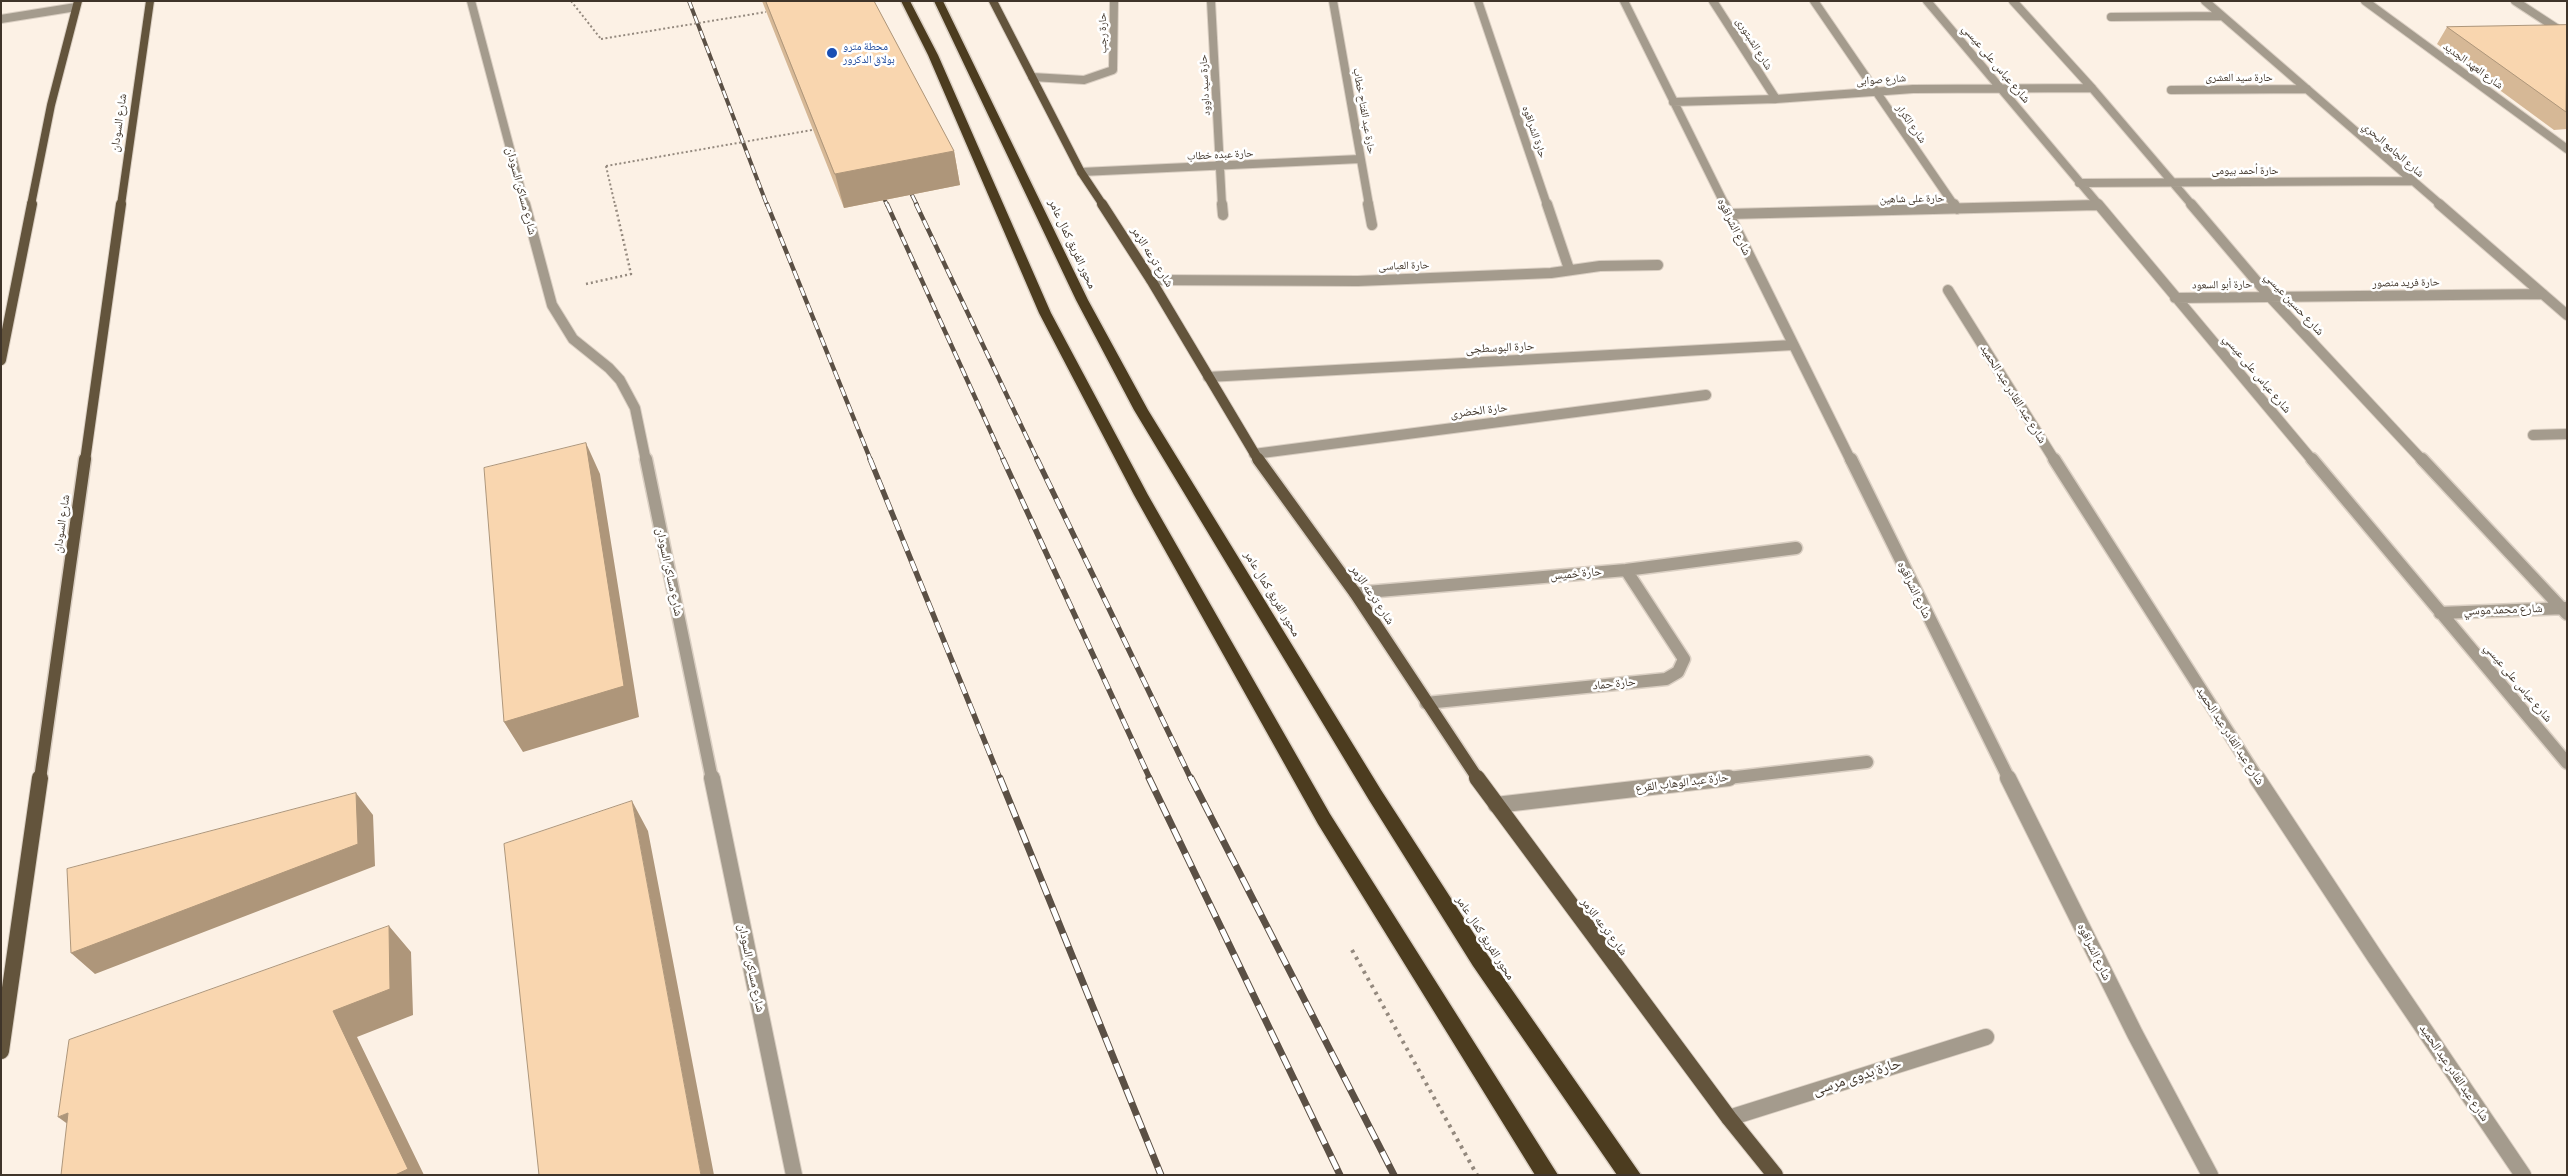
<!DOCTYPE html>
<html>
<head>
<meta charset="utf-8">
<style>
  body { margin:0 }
  #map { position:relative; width:2568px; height:1176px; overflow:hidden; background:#fcf1e5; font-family:Manrope,sans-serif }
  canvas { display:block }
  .frame { position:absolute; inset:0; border:2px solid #3f3429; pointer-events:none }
</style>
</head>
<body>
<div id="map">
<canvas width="2568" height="1176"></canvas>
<div class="frame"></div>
</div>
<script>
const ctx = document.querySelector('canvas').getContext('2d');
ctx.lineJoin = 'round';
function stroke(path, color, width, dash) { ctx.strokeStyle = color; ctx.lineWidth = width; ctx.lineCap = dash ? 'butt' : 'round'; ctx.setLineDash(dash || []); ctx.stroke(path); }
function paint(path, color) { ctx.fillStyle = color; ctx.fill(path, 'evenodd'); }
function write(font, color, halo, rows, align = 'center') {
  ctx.font = font + ' Manrope,"Noto Naskh Arabic",sans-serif'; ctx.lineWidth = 5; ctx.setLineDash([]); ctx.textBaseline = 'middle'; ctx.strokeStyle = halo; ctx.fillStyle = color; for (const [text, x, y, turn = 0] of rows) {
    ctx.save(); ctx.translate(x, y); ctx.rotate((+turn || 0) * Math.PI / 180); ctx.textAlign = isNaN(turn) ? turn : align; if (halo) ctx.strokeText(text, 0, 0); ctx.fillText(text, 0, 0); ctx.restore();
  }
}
const pathFar2 = new Path2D(`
  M571 1 601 39
  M606 166 615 205`);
const pathFar1 = new Path2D(`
  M586 284 631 274 615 204`);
const path = new Path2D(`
  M1352 950 1477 1175`);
const minorFar3 = new Path2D(`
  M471 1 525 205
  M1211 1 1222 205
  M1333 1 1369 205
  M1478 1 1547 205
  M1624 1 1725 205
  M1713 1 1776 99
  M1814 1 1954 205
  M1927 1 2099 205
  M2013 1 2092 88 2192 205
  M2205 1 2441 205
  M2365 1 2567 149
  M2515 1 2567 35
  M2111 17 2222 16
  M1 19 76 7
  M1032 77 1084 80 1113 70 1114 1
  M2171 90 2307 89
  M1673 102 1776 99 1913 89 2092 88
  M1081 172 1360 159
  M2079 183 2412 181
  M2085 205H2097`);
const minorFar2 = new Path2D(`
  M525 204 552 305 573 339 609 368 620 380 635 408 646 461
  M1222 204 1223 215
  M1368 204 1372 225
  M1547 204 1569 269
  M1724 204 1851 461
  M1954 204 1957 209
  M2098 204 2313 461
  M2191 204 2270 297 2423 461
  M2439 204 2567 315
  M1728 214 2097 205
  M1151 280 1358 281 1551 273 1600 266 1658 265
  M1948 290 2055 461
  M2175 298 2543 294
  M1208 377 1793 345
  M2533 435 2567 434
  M1254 454 1706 395`);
const minorFar1 = new Path2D(`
  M646 459 712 779
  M1851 459 2009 779
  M2054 459 2258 779
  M2312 459 2567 763
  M2422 459 2567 614
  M1355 593 1626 570 1796 548
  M2440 613 2567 608
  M1426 703 1666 679 1678 672 1684 659 1626 570
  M1719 779 1867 762`);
const minor = new Path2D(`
  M712 778 794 1175
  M2008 778 2135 1034 2210 1175
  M2257 778 2375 957 2523 1175
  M1496 805 1729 778
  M1729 1118 1986 1037`);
const majorFar3 = new Path2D(`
  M993 1 1081 172 1103 205
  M31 205 51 105 78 1
  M121 205 150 1`);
const majorFar2 = new Path2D(`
  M1102 204 1151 280 1259 461
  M1 360 32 204
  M85 461 121 204`);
const majorFar1 = new Path2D(`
  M1258 459 1355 593 1478 779
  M40 779 85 459`);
const major = new Path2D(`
  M1477 778 1729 1118 1775 1175
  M1 1051 40 778`);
const highway = new Path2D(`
  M901 1H910L938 55 1051 313 1148 495 1330 814 1558 1175H1535L1318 824 1134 495 1039 313 928 55Z
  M934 1H943L1088 300 1148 410 1381 790 1487 954 1641 1175H1617L1473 966 1369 800 1134 410 1076 300Z`);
const railFar3 = new Path2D(`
  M689 1 767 205
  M905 181 917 205
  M879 187 887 205`);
const railFar2 = new Path2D(`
  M767 204 871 461
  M887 204 1004 461
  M916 204 1038 461`);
const railFar1 = new Path2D(`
  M870 459 1000 779
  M1003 459 1150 779
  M1037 459 1191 779`);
const rail = new Path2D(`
  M1000 778 1161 1175
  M1149 778 1340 1175
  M1191 778 1394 1175`);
const pathBridge = new Path2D(`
  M601 39 766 12
  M606 166 812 130`);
const wall = new Path2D(`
  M762 1H874L954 151 960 185 844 208Z
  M2567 25V129L2554 130 2437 44 2447 27Z`);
const shadedWall = new Path2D(`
  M954 151 960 185 844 208 835 174Z
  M586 443 600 474 639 717 523 752 504 722Z
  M356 793 373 815 375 866 95 974 71 953Z
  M632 801 648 831 714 1175H701Z
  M389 926 411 952 413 1015 357 1037 424 1175H395L333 1011Z
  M68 1113 91 1141 58 1117Z`);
const building = new Path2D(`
  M766 1H874L954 151 835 174Z
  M2567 25 2566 112 2447 27Z
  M586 443 624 686 504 722 484 468Z
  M356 793 358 844 71 953 67 869Z
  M632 801 701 1175H539L504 844Z
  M389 926 390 989 333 1011 408 1169 395 1175H61L68 1113 58 1117 69 1040Z`);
const markers = [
  [832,53,6,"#1a4fb4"]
];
const farStreetnames = [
  ["حارة رجب",1103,33,-91],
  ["شارع الشبتورى",1754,44,58],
  ["شارع العهد الجديد",2473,66,36],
  ["حارة سيد العشرى",2239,78],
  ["شارع صوابى",1881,80,-4],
  ["حارة سيد داوود",1205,85,-93],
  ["حارة عبد الفتاح خطاب",1364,111,80],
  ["شارع الكرار",1911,124,55],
  ["حارة الشراقوه",1534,132,71],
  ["شارع الجامع البحري",2393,150,41],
  ["حارة عبده خطاب",1220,155,-3],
  ["حارة أحمد بيومى",2245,171],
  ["حارة على شاهين",1912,199,-1],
  ["حارة العباسى",1404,266,-2],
  ["حارة فريد منصور",2406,283,-1],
  ["حارة أبو السعود",2222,285,-1]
];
const farTransitnames = [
  ["محطة مترو",843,47],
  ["بولاق الدكرور",843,60]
];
const streetNames = [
  ["شارع عباس على عيسي",1996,64,50],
  ["شارع السودان",119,123,-82],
  ["شارع مساكن السودان",521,191,75],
  ["شارع الشراقوه",1734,227,64],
  ["محور الفريق كمال عامر",1072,244,65],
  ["شارع ترعه الزمر",1152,257,58],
  ["شارع حسين عيسي",2294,304,47],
  ["حارة البوسطجى",1500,348,-3],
  ["شارع عباس على عيسي",2257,374,50],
  ["شارع عبد القادر عبد الحميد",2013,394,58],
  ["حارة الخضرى",1479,411,-7],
  ["شارع السودان",62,524,-82],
  ["شارع مساكن السودان",669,572,78],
  ["حارة خميس",1576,574,-5],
  ["شارع الشراقوه",1914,590,64],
  ["محور الفريق كمال عامر",1272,594,59],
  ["شارع ترعه الزمر",1372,595,56],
  ["شارع محمد موسي",2503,610,-2],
  ["شارع عباس على عيسي",2518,683,50],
  ["حارة حماد",1614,684,-6],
  ["شارع عبد القادر عبد الحميد",2230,736,57],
  ["حارة عبد الوهاب القرع",1682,783,-7],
  ["شارع ترعه الزمر",1604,927,53],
  ["محور الفريق كمال عامر",1485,938,57],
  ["شارع الشراقوه",2094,952,64],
  ["شارع مساكن السودان",751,968,78],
  ["شارع عبد القادر عبد الحميد",2454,1073,56]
];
const nearStreetnames = [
  ["حارة بدوى مرسى",1857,1077,-18]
];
stroke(minorFar3, '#dacfc3', 10);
stroke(minorFar2, '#dacfc3', 12);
stroke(minorFar1, '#dacfc3', 15);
stroke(minor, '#dacfc3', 18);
stroke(majorFar3, '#dacfc3', 10);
stroke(majorFar2, '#dacfc3', 12);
stroke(majorFar1, '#dacfc3', 15);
stroke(major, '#dacfc3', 18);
stroke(highway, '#dacfc3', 3);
stroke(pathFar2, '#94897e', 2, [2, 2.5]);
stroke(pathFar1, '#94897e', 2.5, [2, 3]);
stroke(path, '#94897e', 4, [3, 5]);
stroke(minorFar3, '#a49b8d', 8);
stroke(minorFar2, '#a49b8d', 10);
stroke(minorFar1, '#a49b8d', 12);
stroke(minor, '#a49b8d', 16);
stroke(majorFar3, '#63543c', 8);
stroke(majorFar2, '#63543c', 10);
stroke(majorFar1, '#63543c', 12);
stroke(major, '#63543c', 16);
paint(highway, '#4c3c1f');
stroke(railFar3, '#5b5045', 4);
stroke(railFar2, '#5b5045', 4.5);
stroke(railFar1, '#5b5045', 5.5);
stroke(rail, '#5b5045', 7);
stroke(railFar3, '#fff', 2.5, [8]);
stroke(railFar2, '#fff', 3, [9]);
stroke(railFar1, '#fff', 4, [11]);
stroke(rail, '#fff', 5, [14]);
stroke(pathBridge, '#94897e', 2, [2, 2.5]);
paint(wall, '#d6b896');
paint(shadedWall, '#ae967a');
paint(building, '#f9d6af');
stroke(building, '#ae967a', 1);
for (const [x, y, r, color] of markers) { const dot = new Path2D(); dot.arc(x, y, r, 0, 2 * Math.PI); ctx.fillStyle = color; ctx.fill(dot); stroke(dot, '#fff', 2); }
write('11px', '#3f3429', '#fff', farStreetnames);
write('11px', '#164399', '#fff', farTransitnames, 'left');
write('12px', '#3f3429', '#fff', streetNames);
write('15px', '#3f3429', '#fff', nearStreetnames);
</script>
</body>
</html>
